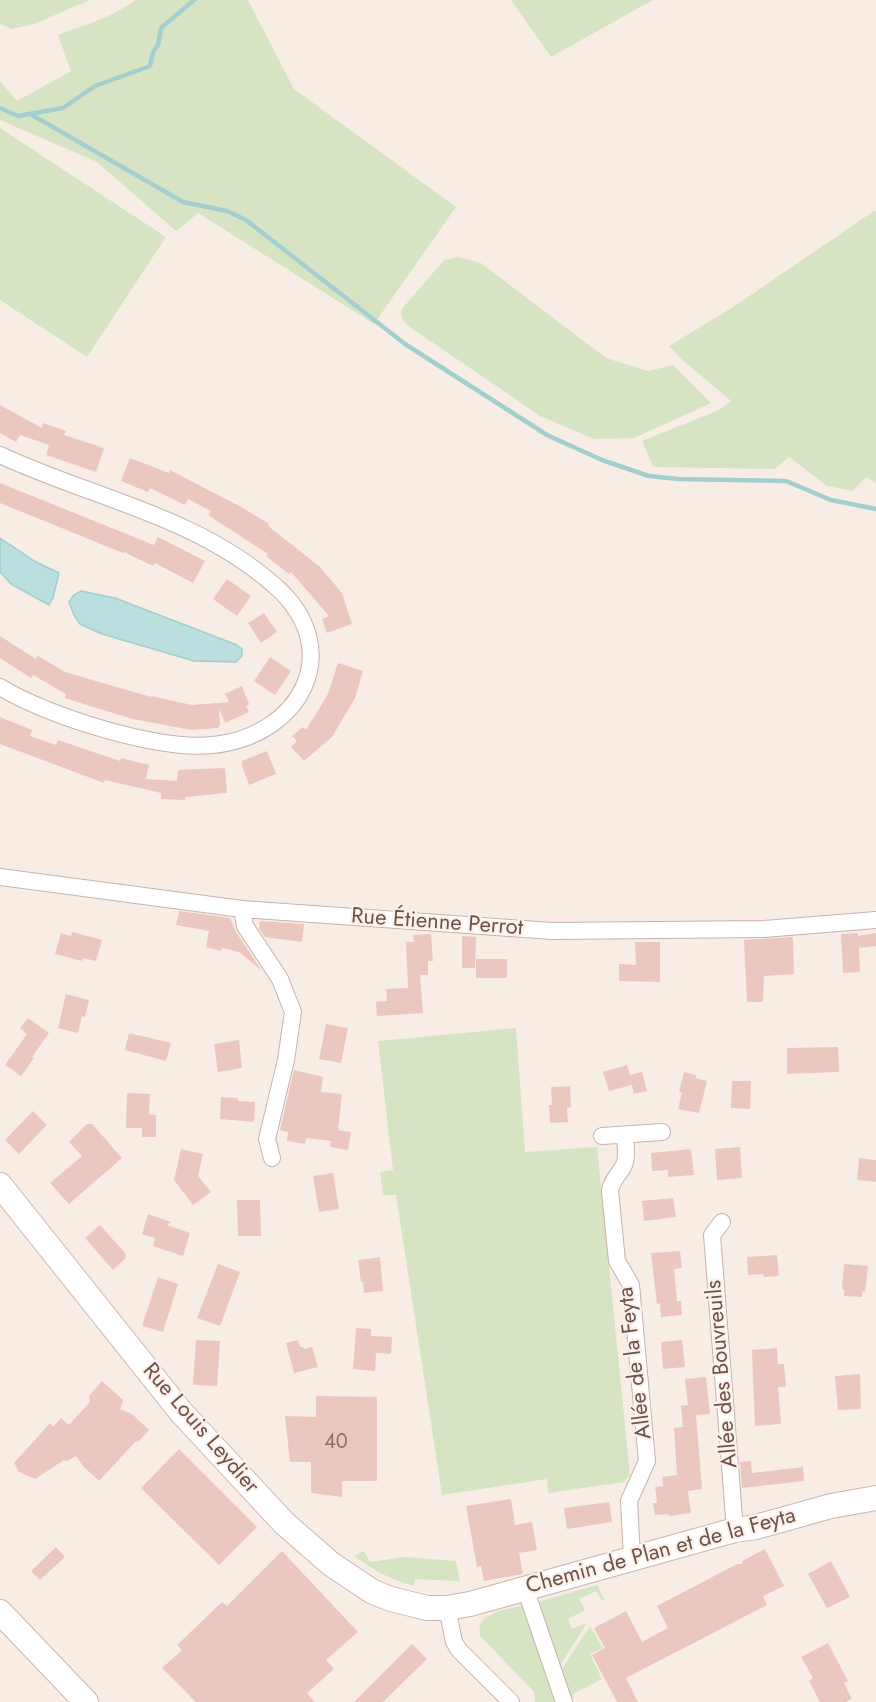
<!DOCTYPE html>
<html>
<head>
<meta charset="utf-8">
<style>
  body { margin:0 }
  canvas { display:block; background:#f8ede4 }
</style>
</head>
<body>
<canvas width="876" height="1702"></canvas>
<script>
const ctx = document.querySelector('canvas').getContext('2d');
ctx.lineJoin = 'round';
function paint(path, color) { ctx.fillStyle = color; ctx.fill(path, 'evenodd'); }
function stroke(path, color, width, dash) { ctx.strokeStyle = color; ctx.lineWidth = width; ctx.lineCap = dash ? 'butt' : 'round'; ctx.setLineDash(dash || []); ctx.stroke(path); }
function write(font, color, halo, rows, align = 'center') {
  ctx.font = font + ' Jost,sans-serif'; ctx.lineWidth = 4.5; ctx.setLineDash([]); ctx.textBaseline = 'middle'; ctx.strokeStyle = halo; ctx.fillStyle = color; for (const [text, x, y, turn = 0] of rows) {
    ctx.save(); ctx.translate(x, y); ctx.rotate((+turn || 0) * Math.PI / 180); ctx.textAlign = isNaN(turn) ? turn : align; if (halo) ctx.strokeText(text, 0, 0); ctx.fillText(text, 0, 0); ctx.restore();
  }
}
const green = new Path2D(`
  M0 0H90L34 24 12 29 0 24Z
  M136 0H248L294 89 456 207 374 324 198 213 176 231 97 162 0 120V81L17 101 71 71 58 35C85 25 112 17 136 0Z
  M511 0H653L551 57Z
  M0 128 166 237 87 357 0 300Z
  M874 211H876V483L866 477 853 491 827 486 789 457 775 469 653 467 642 441 719 410 731 401 680 358 669 346 733 307Z
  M459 257 481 263 606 358 648 371 673 365 711 403 634 438 594 439 540 416 407 325 402 319 401 310 444 260Z
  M516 1028 525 1152 597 1147 630 1475 624 1482 548 1493 547 1479 442 1495 396 1195H383L380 1172 393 1170 378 1041Z
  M364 1551 370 1562 404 1557 456 1561 460 1581 415 1579 414 1586C391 1580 373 1570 354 1556Z
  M597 1585 605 1600 602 1601 596 1591 579 1599 585 1610 568 1619 572 1629 587 1623 557 1670 534 1603Z
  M526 1605 560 1702H535L534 1692 481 1637C472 1612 509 1609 526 1605Z
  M590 1626 603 1648 590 1654 602 1679 573 1694 574 1698 567 1700 558 1675Z`);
const water = new Path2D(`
  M0 538 36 562 59 573 53 598 49 605 11 584 0 572Z
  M81 591 115 598 237 645 242 649V656L236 662 194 661 102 634 80 624 74 615 69 602 73 596Z`);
const stream = new Path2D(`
  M0 108 18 116 63 108 95 86 150 66 153 52 158 45 161 28 194 0
  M32 115 183 202 227 211 246 220 405 344 547 435 602 460 649 476 678 479 786 481 831 500 876 509`);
const building = new Path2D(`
  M0 405 42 428 43 423 66 431 64 435 104 448 96 472 46 455 49 445 20 435 16 442 0 433Z
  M130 458 169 473 170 470 243 508 269 524 268 526 319 566 342 593 352 624 327 633 322 619 329 616 291 572 289 574 266 556 268 554 208 515 211 511 188 499 185 505 150 488 148 492 121 481Z
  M0 483 154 545 158 537 205 561 193 583 155 563 153 566 124 552 123 553 0 503Z
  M227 579 251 596 237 616 213 599Z
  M264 613 277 632 261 643 248 623Z
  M0 636 36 659 38 656 65 672 151 697V696L192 705 229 702 225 694 242 686 249 704 246 706 249 712 225 723 219 708 220 725 218 728 191 730 133 719 93 707 65 698 66 694 33 675 31 678 0 658Z
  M270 657 291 671 275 695 254 681Z
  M338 663 363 671 355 698 332 737 304 761 291 747 297 741 292 736 303 727 306 730 328 694Z
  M0 717 32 730 30 736 56 745 58 740 120 761 121 758 149 765 146 779 177 781 178 770 225 768 227 793 185 797V800L161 799V793L105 780 104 783 0 744Z
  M267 751 276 774 249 785 242 766V761Z
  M179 911 230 918 236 932 262 971 239 952 222 948 221 951 206 947 209 931 176 925Z
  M260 921 304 924 302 942 265 937 259 929Z
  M72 932 102 940 96 961 83 958 82 961 55 954 61 933 71 936Z
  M858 933V936L876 933V946L859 948 860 972 843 973 841 934Z
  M431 934 433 961H428V975H420L423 1013 377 1016 376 1002 387 1001 386 989 408 988 406 942H414L413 935Z
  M462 936 476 937 475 968H462Z
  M793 937 794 974 764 976 763 1002H747L744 940Z
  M635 942H660V982L619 981V964L636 965Z
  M476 959H507V978H476Z
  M66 994 89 1000 85 1017 82 1016 78 1033 58 1028Z
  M28 1018 49 1033 32 1057 34 1058 21 1076 5 1065 27 1034 20 1028Z
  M326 1024 348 1028 341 1063 319 1059Z
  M129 1033 171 1043 166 1061 125 1050Z
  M239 1040 242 1068 218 1072 214 1044Z
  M838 1047 839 1072 787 1074V1048Z
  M627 1065 630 1075 642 1072 647 1091 634 1094 632 1085 609 1091 603 1072Z
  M294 1070 323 1077 321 1092 342 1094 338 1130 351 1132 348 1150 330 1147 331 1141 306 1138 305 1144 287 1141 288 1132 280 1130Z
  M684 1072 696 1075V1078L707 1081 699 1113 678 1109 682 1092H679Z
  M732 1081H751L750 1109 731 1108Z
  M570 1086 571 1107 567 1108 568 1122 550 1123 549 1105H552L551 1087Z
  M127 1093 150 1094 149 1114 156 1115V1137H142V1128H126Z
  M221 1097 238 1098V1101L255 1102 254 1122 220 1119Z
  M33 1111 47 1125 19 1154 5 1140Z
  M87 1124H92L122 1158 69 1204 50 1183 82 1156 69 1142Z
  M740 1147 742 1178 717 1180 715 1149Z
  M181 1149 203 1154 198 1176 211 1192 193 1205 174 1180Z
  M691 1149 694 1175 668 1177V1170L652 1171 651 1153Z
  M859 1158 876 1160V1182L857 1180Z
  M333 1173 339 1209 319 1212 313 1176Z
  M673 1198 676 1217 644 1221 642 1201Z
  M237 1200H260L261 1236H238Z
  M148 1214 171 1222 167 1225 190 1233 183 1256 153 1246 155 1238 142 1234Z
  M100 1225 126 1254 125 1259 113 1270 85 1238Z
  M680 1251 682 1268 674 1269 677 1301H681L682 1315 661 1317 660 1303 657 1304 651 1253Z
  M777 1255 779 1276 764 1277 763 1274 748 1275 747 1257Z
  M380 1257 383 1291 364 1293 363 1282H361L358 1260Z
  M218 1264 240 1272 220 1326 197 1318Z
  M844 1264 868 1266 865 1292 862 1291V1297L844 1296V1289H842Z
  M158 1277 178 1284 163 1332 142 1326Z
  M356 1328 371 1329V1336L392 1337 391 1354 376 1353 375 1371 353 1369Z
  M196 1340 220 1341 217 1386 193 1385Z
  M298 1340 300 1347H303L304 1349 312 1347 318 1367 294 1373 286 1343Z
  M682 1340 685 1367 663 1369 661 1342Z
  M777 1348 778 1364H784L786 1387H778L781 1424 755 1426 752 1350Z
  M860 1374 861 1409 838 1410 835 1376Z
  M706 1377 710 1414 696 1415 702 1489 688 1491 691 1513 669 1516V1514L655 1515 653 1503H657L655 1487 663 1486 662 1477 677 1475 674 1428 683 1427 681 1406 688 1405 685 1379Z
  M102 1381 123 1400 120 1409 132 1414 149 1430 138 1442 136 1441 99 1481 83 1466 76 1456 67 1461 64 1460 35 1479 19 1472 14 1463 50 1423 53 1427 61 1418 69 1425 90 1402 89 1396Z
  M316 1396 377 1397V1481H342V1497L311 1493V1462H290L285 1416 316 1417Z
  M179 1449 257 1527 219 1565 141 1488Z
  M751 1461 752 1473 803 1467 804 1481 742 1488 740 1462Z
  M511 1499 515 1525 532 1522 537 1550 519 1553 523 1574 484 1581 481 1566 477 1567 466 1506Z
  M609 1502 612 1522 567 1529 564 1508Z
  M56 1547 65 1557 40 1580 31 1571Z
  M765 1549 784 1586 763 1596 767 1605 626 1678 638 1702H617L592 1655 605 1648 594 1628 626 1611 642 1642 668 1628 657 1606 737 1564H742V1561Z
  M282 1551 358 1632 326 1660 334 1669 307 1693 315 1702H196L162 1668 182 1650 177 1645 222 1602 227 1606Z
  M831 1561 850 1597 827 1608 808 1574Z
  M828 1643 848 1681 844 1683 852 1699 845 1702H820L809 1681 813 1678 801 1657Z
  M412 1644 427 1659 383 1702H354Z`);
const street = new Path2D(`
  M0 455C92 498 196 516 274 585 348 649 301 736 213 745 158 751 47 716 0 687
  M0 877 242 909 552 931 764 929 876 920
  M242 909 245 926 280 979 293 1012 286 1060 267 1139 272 1158
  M625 1135C625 1144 628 1156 624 1165 620 1174 611 1180 610 1191L617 1261 631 1285 647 1461 629 1501 632 1558
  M602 1136 662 1132
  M722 1222 712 1235 735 1530
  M525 1588 564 1702
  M447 1608 454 1642 459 1650 511 1702`);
const secondary = new Path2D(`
  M0 1185 181 1412 284 1523 331 1564 373 1592 391 1599 427 1608H447L470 1604 735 1530 756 1527 831 1506 876 1498
  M0 1612 86 1702`);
const numberNames = [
  ["40",336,1443]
];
const streetNames = [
  ["Rue Étienne Perrot",437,923,4],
  ["Allée de la Feyta",636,1363,-97],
  ["Allée des Bouvreuils",723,1374,-95],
  ["Rue Louis Leydier",200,1429,49],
  ["Chemin de Plan et de la Feyta",661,1552,-15]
];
paint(green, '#d7e4c4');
paint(water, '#bbdfde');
stroke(water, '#a3cfce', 1.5);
stroke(stream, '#a3cfce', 4.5);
paint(building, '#eac8bf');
stroke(street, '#c7b3ac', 18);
stroke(secondary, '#ccb5ad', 26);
stroke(street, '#fff', 16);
stroke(secondary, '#fff', 24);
write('20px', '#8c706a', null, numberNames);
write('22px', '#6d534d', '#fcf1e9', streetNames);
</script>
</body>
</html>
